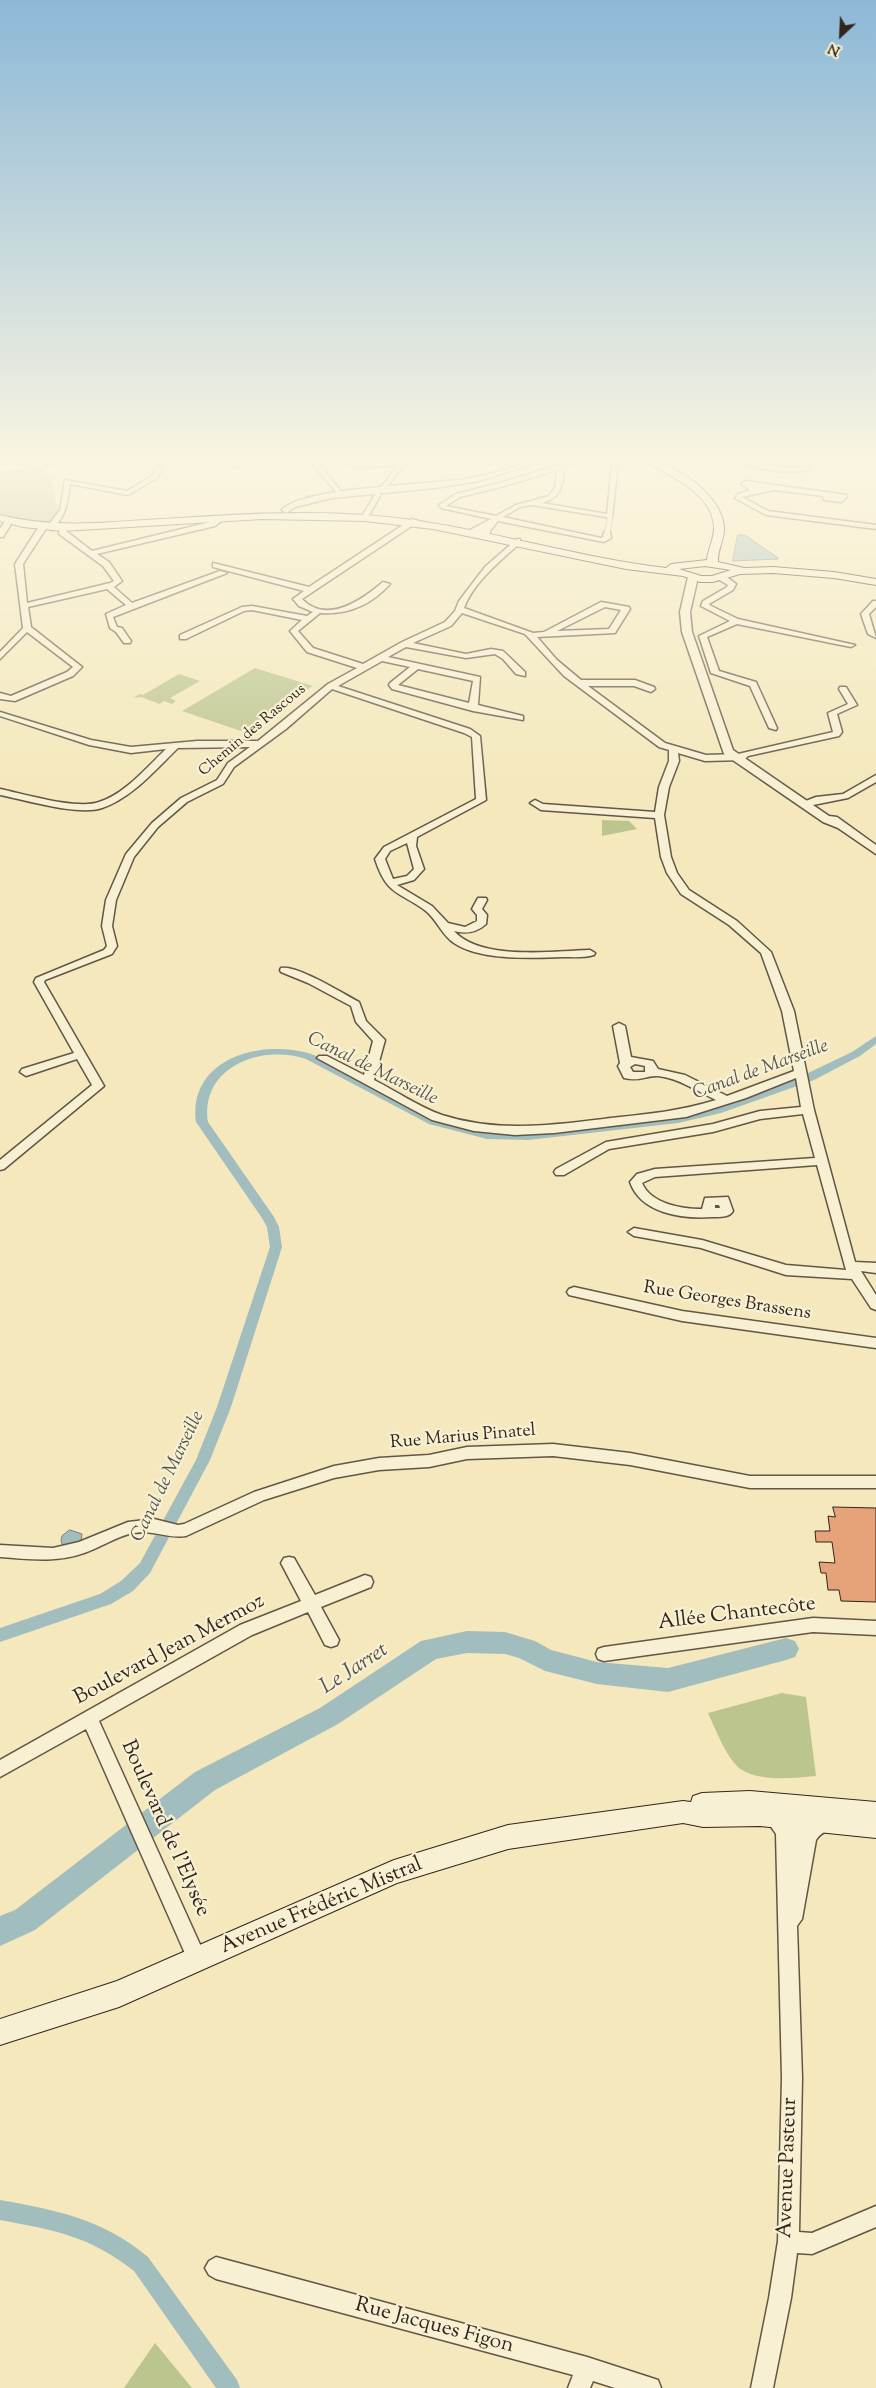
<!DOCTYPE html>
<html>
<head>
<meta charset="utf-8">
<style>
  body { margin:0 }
  #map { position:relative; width:876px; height:2388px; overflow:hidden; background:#f4e8bc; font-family:"Sorts Mill Goudy",serif }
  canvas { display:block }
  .north { position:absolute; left:816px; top:10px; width:50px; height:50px; -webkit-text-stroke:4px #f8f0d3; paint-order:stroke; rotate:205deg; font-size:14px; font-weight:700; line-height:20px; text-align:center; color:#32251d }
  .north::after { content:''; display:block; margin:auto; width:18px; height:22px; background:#32251d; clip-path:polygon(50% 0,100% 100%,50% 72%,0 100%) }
</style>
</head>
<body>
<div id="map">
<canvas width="876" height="2388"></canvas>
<div class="north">N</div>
</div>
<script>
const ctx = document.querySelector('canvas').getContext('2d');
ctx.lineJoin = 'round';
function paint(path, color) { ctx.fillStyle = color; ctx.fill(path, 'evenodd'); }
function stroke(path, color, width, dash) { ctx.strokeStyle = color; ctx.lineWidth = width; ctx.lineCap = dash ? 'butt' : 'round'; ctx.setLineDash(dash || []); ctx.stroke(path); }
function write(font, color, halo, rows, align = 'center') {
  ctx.font = font + ' "Sorts Mill Goudy",serif'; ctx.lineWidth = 4.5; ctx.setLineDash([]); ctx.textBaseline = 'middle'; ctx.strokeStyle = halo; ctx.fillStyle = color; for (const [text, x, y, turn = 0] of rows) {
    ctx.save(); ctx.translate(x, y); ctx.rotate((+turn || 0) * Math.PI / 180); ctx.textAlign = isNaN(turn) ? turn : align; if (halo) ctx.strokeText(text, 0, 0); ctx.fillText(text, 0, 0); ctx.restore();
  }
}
const green = new Path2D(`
  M44 467 52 483 58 511 49 524 18 519 0 513V471Z
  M255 668 313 686 241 731 182 711Z
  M179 674 200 681 170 698 176 701 172 704 164 701 160 704 141 697 133 698 140 694 143 695Z
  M602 820 629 821 637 829 602 836Z
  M782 1693 806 1697 816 1776C794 1778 762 1782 742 1770 728 1762 715 1728 708 1713Z
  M155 2343 192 2388H124Z`);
const water = new Path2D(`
  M738 535H745L778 558V559L733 561Z
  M70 1530 82 1534 81 1542 63 1546 61 1541 62 1536Z`);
const canal = new Path2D(`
  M876 1036V1044L860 1056 814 1080 721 1113 678 1123 528 1140 487 1139 429 1124 306 1059C261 1044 200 1067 208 1122L274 1217 279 1227 282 1247 231 1407 210 1460 150 1573 133 1591 111 1604 0 1642V1628L100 1594 121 1581 140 1563 196 1460 217 1407 270 1247 267 1227 262 1218 196 1122C188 1057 264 1038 314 1055L437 1118 487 1131 528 1132 678 1115 714 1107 806 1074 852 1052Z
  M0 2200C56 2210 103 2219 148 2257L237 2380 240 2388H216L134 2271C90 2236 54 2230 0 2220Z`);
const river = new Path2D(`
  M467 1631 505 1632 535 1641 551 1650 597 1662 668 1668 786 1638 795 1641 799 1649 795 1657 786 1660 668 1692 597 1684 545 1671 519 1658 505 1654 467 1653 436 1659 338 1724 215 1790 35 1930 0 1946V1916L15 1910 195 1772 320 1708 421 1641Z`);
const building = new Path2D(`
  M833 1507 876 1508V1602L841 1601 839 1590H828L826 1573H821L819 1562 835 1563 832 1542H816L815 1531H830L828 1516 835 1517Z`);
const pedestrian = new Path2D(`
  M607 534 610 517`);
const minor = new Path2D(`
  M14 458H30L28 461C46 466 61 458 80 458L40 468 18 462 0 464V460Z
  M234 458H243L246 461 236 468 233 466 238 461Z
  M307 458H314L341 491V493H337Z
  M342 458H350L356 463 400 462 410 458H425L405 464 384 490 381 488 397 466 354 467Z
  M581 458H592L564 468C563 486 561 498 542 503L607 514 612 464 601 458H610L618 463 612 518 532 505 520 507 503 517 601 538 603 537 604 532H610L611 538 604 542 498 521 490 531V536L477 537 470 534V530L491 519 441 508 439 505 456 494 500 483ZM557 470 555 488 549 496 516 505 496 516 446 506 460 497 504 486Z
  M641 458 636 461 633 459V458Z
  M730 458C757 458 783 473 810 465L813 467C799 478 745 468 730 458Z
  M157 467 162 468 157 478 128 495 70 484C67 505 67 512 53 530L46 528 60 510 65 480 127 491 152 476Z
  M746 481 847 495V497L841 502 824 500 823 496 774 490 742 497 768 511 876 525V529L766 515 735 498 738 494 750 490 741 484Z
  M376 493 381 494 367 519H363L361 518Z
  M219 517 225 518 215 526 97 554 109 562 122 581 114 587 132 603 220 571 227 573 113 617 117 627 122 628 131 641 130 643H124L116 632 110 628 106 614 126 605 107 589 28 607 31 627 82 667 73 676 15 701 0 699V693L11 696 67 672 73 667 27 632 0 659V652L23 628 15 564 40 525 47 527 23 564 27 603 110 583 114 581 103 566 59 534 60 526H66V531L92 551 210 522Z
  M6 519 13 521 3 537H0V529Z
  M412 519 419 521 302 599C327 625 362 600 383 582L390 584C371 605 348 615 320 613L298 631 313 648 363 664 402 642 445 622 455 611 459 601 485 567 517 539H520V543C500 561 473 583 464 608L533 633 544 632 601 602 629 607 630 609 615 633 537 637 557 660 581 680H635L654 687 655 689 651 692 634 686H588L665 743 706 755 738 754 833 732 828 713 848 704 839 689 840 687H846L857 705 837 714 842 732 839 736 748 756 744 760 705 761 678 753 679 761 669 787 664 815 671 857 677 873 689 890 737 921 771 952 794 1011 814 1110 855 1262 876 1263V1273L861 1271 876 1295V1310L871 1308 852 1279 786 1275 701 1248 634 1236 628 1232 634 1228 702 1240 786 1265 846 1270 817 1165 655 1177 642 1183C651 1204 682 1209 702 1209L705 1198 728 1197 733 1211C729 1218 719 1217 712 1217 683 1219 641 1214 630 1182L637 1174 655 1169 815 1158 803 1114 760 1119 713 1132 609 1149 564 1175H556L554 1172 556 1169 606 1142 713 1124 760 1111 801 1107 796 1078 746 1098 686 1117 554 1133 515 1135 474 1131 432 1120 317 1058 319 1056H327L364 1075 373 1041 356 1022 351 1006 308 983 281 972 280 970 281 968C296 964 344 994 359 1002L366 1021 385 1040 374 1080C396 1091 419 1107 442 1115 498 1133 554 1125 611 1118 648 1114 680 1111 716 1100 697 1091 678 1078 658 1076 646 1075 641 1082 624 1078L618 1066 620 1063 613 1026 619 1023 625 1026 631 1057 653 1061 658 1069 685 1075 727 1096 794 1071 782 1011 761 953 729 925 681 894 667 873 661 857 655 818 541 810 530 803 535 800 543 804 655 812 659 787 669 761V750L659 747 564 676 525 634 462 613 451 626 413 643 466 654 491 649 503 651 525 672V676L516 674 503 659 495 654 466 658 406 647 388 657 480 677 478 705 523 716V720L473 711 392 689 389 685 390 683 410 667 382 661 338 686 470 729 480 736 486 800 417 837 416 846 424 869 414 880 397 885 432 906 448 923 465 927 477 921V915L472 909 478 898H486L487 900 482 909 487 915 486 924C476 933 466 934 454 931 481 961 553 951 590 950L595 953 594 955C584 958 573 957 563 957 531 958 481 961 454 943 442 935 437 920 426 911 399 891 387 896 375 859L384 847 476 799 472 737 464 733 332 689 286 729 234 767 223 784 187 802 158 827 134 857 116 900 112 926 117 946 112 954 45 980 44 982 104 1086 4 1169 0 1170V1160L92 1085 77 1059 26 1076 20 1072 22 1069 74 1053 34 982 36 978 104 950 107 946 102 926 106 900 126 854 152 823 181 798 217 780 228 763 250 747 178 748C156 769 132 798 102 808 78 816 26 800 0 795V789C24 794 77 810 99 802 125 794 147 767 166 749L131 753 89 745 0 716V712L91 740 131 747 197 741H258L328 684 357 668 307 652 290 631 302 620 252 610 244 611 186 639H180V635L242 607 252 606 307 616 313 612 299 606 293 599 304 591 213 567V563L309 587ZM605 607 621 610 609 629 557 631ZM418 669 473 681 469 703 398 685ZM407 843 414 869 407 876 393 879 385 859 390 851ZM635 1064 645 1066V1072H633L630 1067ZM715 1205H719L720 1208H715Z
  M718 575H724L736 584 733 590 709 604 711 606 738 619 855 645 851 647 737 624 707 637 719 671 756 682 777 728 776 730 769 728 750 686 711 673 699 636 730 621 701 606 703 601 727 587 728 585 718 579Z
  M873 601H876V607L869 614 876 638 868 634 861 614Z
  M876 775V782L848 798 803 807 798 804 816 797 843 794Z
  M574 1287 682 1311 876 1338V1348L682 1321 569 1295 567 1292 569 1289Z
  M553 1444 630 1453 750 1476H876V1488H750L630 1465 553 1456 467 1459 429 1467 379 1470 334 1478 264 1500 186 1536C166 1539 152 1528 129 1534 114 1538 99 1548 84 1553 56 1563 28 1559 0 1557V1545L53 1548 79 1542 128 1522 154 1519 178 1525 184 1524 254 1492 334 1466 379 1458 429 1455 467 1447Z
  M289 1557 294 1558 315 1595 365 1575 371 1577 373 1582 371 1587 321 1607 339 1640 337 1645 331 1647 325 1645 308 1612 252 1635 99 1721 207 1960 205 1967 198 1969 191 1967 86 1729 0 1777V1760L240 1625 301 1601 281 1563 284 1558Z
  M813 1618 876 1621V1635L813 1632 604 1661 598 1659 596 1654 598 1649 604 1647Z
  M795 1806 801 1808 804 1814V1829L808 1822 824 1815 830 1817 833 1823C829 1831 821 1832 816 1840L802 1919 797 1926 802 2078 799 2232 812 2233 876 2206V2227L812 2254 797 2253 791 2298 773 2388H751L769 2298 778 2241 782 2078 776 1834 763 1815 766 1809 772 1807 778 1809 786 1817 789 1808Z
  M216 2257 587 2357 658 2380 661 2388H615L593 2381 590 2388H568L573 2375 216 2279 209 2275 205 2268 209 2261Z`);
const tertiary = new Path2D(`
  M539 458H552L479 481 435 488 332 498 295 507 286 513 282 510C302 487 429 485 465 479 490 475 515 467 539 458Z
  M693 574 698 577 690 612 692 632 733 750 829 816 837 817 876 845V854L838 828 823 822 724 754 682 632 680 612 688 577Z`);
const secondary = new Path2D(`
  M638 458C668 458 722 493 724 527 725 539 717 550 718 562L744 568 773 567 834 572 876 579V585L834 578 773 573 740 574 713 582H700L683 576 626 569 433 529 365 521 262 519 63 531 23 527 0 521V515C55 529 106 522 161 519 229 515 297 510 365 515 467 522 565 556 666 568L671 564 707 560C708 549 715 537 714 526 712 499 683 482 662 471 654 466 645 464 638 458ZM705 566 731 570 712 576H701L679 569Z
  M750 1791 876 1802V1838L760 1826 703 1827 683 1823 508 1849 397 1883 119 2007 0 2045V2019L117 1981 394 1860 508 1825 683 1801 691 1802 693 1796 702 1793Z`);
const farStreetnames = [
  ["Chemin des Rascous",253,731,-40]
];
const streetNames = [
  ["Rue Georges Brassens",727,1302,9],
  ["Rue Marius Pinatel",463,1438,-5]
];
const waterNames = [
  ["Canal de Marseille",372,1070,26],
  ["Canal de Marseille",761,1071,-20],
  ["Canal de Marseille",169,1477,-64]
];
const nearStreetnames = [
  ["Allée Chantecôte",737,1615,-7],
  ["Boulevard Jean Mermoz",170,1651,-28],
  ["Boulevard de l'Elysée",164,1829,66],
  ["Avenue Frédéric Mistral",322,1907,-23],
  ["Avenue Pasteur",789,2168,-88],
  ["Rue Jacques Figon",434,2327,15]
];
const nearWaternames = [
  ["Le Jarret",355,1670,-33]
];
paint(green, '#bdc58f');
paint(water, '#a2bdbd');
stroke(water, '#75807d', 1);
paint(canal, '#a2bdbd');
paint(river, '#a2bdbd');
paint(building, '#e6a279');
stroke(building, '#32251d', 1);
stroke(pedestrian, '#625645', 6);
stroke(minor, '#625645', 3);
stroke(tertiary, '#625645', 3);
stroke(secondary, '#32251d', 2);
stroke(pedestrian, '#f8f0d3', 5);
paint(minor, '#f8f0d3');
paint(tertiary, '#f8f0d3');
paint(secondary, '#f8f0d3');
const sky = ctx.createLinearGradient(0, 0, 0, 793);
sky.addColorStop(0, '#8cb8d7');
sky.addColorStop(0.58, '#faf5e1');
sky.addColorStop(1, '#faf5e100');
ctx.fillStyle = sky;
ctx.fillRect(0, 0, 876, 793);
write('15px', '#32251d', '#f8f0d3', farStreetnames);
write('18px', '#32251d', '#f8f0d3', streetNames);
write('italic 19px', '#54534d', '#f8f0d3', waterNames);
write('21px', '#32251d', '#f8f0d3', nearStreetnames);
write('italic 22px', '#54534d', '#f8f0d3', nearWaternames);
</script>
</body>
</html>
